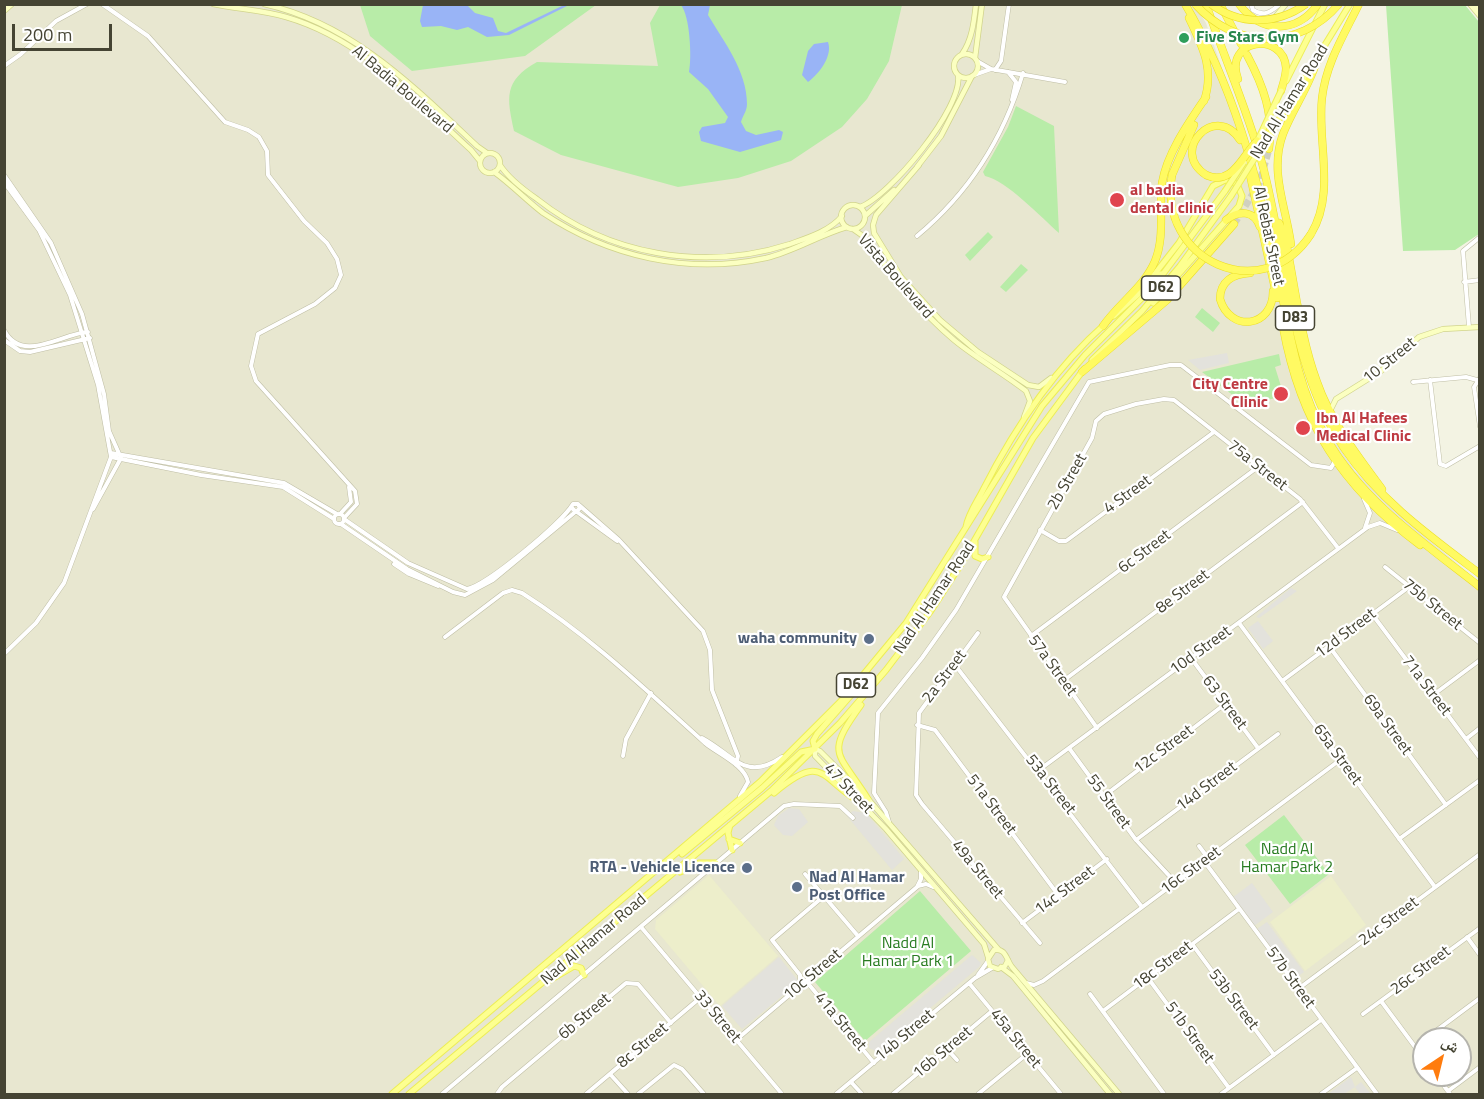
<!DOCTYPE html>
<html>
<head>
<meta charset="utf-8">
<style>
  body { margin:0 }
  #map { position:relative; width:1484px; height:1099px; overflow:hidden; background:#f3f3e3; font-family:"Titillium Web","Noto Naskh Arabic",sans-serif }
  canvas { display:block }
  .frame { position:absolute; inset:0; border:6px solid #454433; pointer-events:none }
  .north { position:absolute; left:1412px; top:1027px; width:60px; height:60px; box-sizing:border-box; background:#fff; border:2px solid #b5b4ad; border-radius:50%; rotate:35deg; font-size:16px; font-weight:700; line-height:24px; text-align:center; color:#454433 }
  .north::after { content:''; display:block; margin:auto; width:21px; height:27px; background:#ff7c0e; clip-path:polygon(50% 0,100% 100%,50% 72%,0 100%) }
  .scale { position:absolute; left:12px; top:24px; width:100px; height:27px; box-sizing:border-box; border:3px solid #454433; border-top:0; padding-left:8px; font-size:18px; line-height:21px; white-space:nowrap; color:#454433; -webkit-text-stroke:4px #fff; paint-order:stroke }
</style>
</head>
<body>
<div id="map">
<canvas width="1484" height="1099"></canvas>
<div class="frame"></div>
<div class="north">ش</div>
<div class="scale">200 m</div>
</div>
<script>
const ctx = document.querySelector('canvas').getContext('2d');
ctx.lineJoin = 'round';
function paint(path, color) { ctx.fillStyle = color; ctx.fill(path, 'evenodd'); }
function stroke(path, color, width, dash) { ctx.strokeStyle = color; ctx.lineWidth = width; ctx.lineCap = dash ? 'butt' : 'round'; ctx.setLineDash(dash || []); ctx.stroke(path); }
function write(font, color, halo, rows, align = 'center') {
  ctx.font = font + ' "Titillium Web",sans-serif'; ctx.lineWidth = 4.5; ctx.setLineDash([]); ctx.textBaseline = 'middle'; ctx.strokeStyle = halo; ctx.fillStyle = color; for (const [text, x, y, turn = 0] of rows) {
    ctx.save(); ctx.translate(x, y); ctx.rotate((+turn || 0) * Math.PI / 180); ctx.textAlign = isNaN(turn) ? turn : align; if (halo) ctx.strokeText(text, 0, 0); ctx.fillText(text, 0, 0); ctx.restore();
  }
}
const residential = new Path2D(`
  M5 5H1195L1206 23 1253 156 1300 366 1310 397 1324 425 1355 471 1403 518 1479 582V1094H5ZM1424 1039H1460V1075H1424Z`);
const education = new Path2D(`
  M709 875 778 956 720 1006 655 929 656 920Z
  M1331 876 1366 925 1305 971 1270 922Z`);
const green = new Path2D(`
  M360 5H596L525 56 412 71 370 36Z
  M660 5H902L889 61 867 99 842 127 791 161 738 178 678 187 561 155 514 131C507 98 503 81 537 62L658 66 650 23Z
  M1386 5H1465L1479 22V234L1455 250 1403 251Z
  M1016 106 1054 126 1059 233C1042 218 1006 180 985 176L983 172 1008 127Z
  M988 232 993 237 970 261 965 255Z
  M1021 264 1028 270 1006 292 1000 287Z
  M1202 308 1220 323 1213 332 1195 317Z
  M1279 354 1281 365 1275 367 1284 396 1246 405 1202 372Z
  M1284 815 1329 874 1290 904 1245 845Z
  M920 891 971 951 865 1041 815 982Z`);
const parking = new Path2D(`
  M1227 353 1229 363 1200 370 1188 360Z
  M1291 588 1297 591 1259 618 1256 617Z
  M1258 621 1273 641 1263 649 1248 628Z
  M789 808 799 809 808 822 792 836 783 835 774 825 778 816Z
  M853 811 866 813 904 859 892 870 847 816Z
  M1252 883 1273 912 1254 926 1232 898Z
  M1267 922 1304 972 1294 979 1257 929Z
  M972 955 981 963 979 967 878 1052 869 1048V1042Z
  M779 957 799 982 742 1029 722 1006Z
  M1351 1077 1355 1087 1361 1082 1371 1094H1360L1355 1087 1344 1094H1328Z`);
const water = new Path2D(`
  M423 5H467L475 13 493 18 498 31 506 33 564 5H569L509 35 487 37 468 27 457 30 441 26 422 27 420 21Z
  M681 5H710L708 15C724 42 747 71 747 104 747 111 743 115 741 122L746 131 756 135 779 130 783 132 781 140 740 152 701 141 699 132 702 127 725 123 728 117 708 89 689 72C692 58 690 16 681 5Z
  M828 42C833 56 819 74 808 82L802 75 808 51 814 44Z`);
const highwayTunnel = new Path2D(`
  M1234 224 1259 184 1269 149`);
const street = new Path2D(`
  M102 4 148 36 225 122 248 130 259 137 267 151 268 175 304 221 327 243 337 259 341 275 335 288 315 304 258 334 251 366 256 381 355 491 357 504 344 518
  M1251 4 1253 10C1264 17 1271 12 1280 4
  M977 61 991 69 1065 82
  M4 66 21 54 56 21 87 4
  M995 70 1001 61 1009 4
  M1008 72 1016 82 1012 100
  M974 75 991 69
  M4 175 51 243 82 314 104 394 109 431 121 458 93 509
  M4 182 39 230 70 295 98 385 111 457 64 583 36 623 4 654
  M917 236C969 193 1004 137 1023 73
  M1464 282 1480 280
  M1469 327 1463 251 1480 237
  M4 330C22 365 62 333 88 332
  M4 340 20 351 30 352 90 338
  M1480 378 1474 387 1480 427
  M1430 380 1440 464 1446 466 1480 446
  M1413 382 1466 377 1477 380
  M111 453 284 483 337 514
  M111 457 201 475 283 487 334 519
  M1364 499 1370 513 1365 528
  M579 505 619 540 703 631 710 650 712 690 738 756 736 765
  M577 512 617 541
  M334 519a5 5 0 1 1 10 0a5 5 0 1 1-10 0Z
  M340 514 351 502 349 487
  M344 519 408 563 467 589C487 585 562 523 573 504H578L580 508 576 512 571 507
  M341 524 407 569 453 592 465 595 493 580 574 513
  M1040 530 1059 541H1066L1214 432
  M394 564 409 574 438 586
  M1385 567 1480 643
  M1372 614 1480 758
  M1239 623 1435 887
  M978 633 919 713 916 795 922 804 1040 943
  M1031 636 1258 467
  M445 637 503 593 512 590 522 593C590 636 646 690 705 743 718 754 745 765 748 782L740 796
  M1329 646 1446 805
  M1191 658 1258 748
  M955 665 1142 907
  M1063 681 1303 502
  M1282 681 1409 587
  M1433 695 1480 660
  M917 725 935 730 1059 896
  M1097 728 1004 597 1092 438 1096 421 1104 414 1136 404 1164 399 1174 400 1300 499 1338 548
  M702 738C735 756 745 782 782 757
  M1466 739 1480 728
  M1069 748 1136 840 1175 882
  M623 756 626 739 651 693
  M1039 770 1368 527 1380 523 1397 530
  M1104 796 1225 704
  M889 822 886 812 874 793 878 713 922 658 956 610 1089 382 1170 365H1181L1311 465 1331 468 1335 461
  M1399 839 1480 780
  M1136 840 1278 734
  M1199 846 1208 858
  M1204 861 1377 1094
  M805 874 858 936
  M918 886 926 884 933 887
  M1022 923 1107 859
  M641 927 782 1094
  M1467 937 1480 955
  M1192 944 1274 1055
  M978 975 988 961
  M1148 978 1229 1088
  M806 981 874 1063
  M969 983 1061 1094
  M1026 983 1034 985 1043 981 1340 760
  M800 984V975L772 940 824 896
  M1298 989 1480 854
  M1090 994 1164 1094
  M1381 1001 1424 1059
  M1103 1011 1239 909
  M1363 1014 1480 928
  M1425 1039 1480 998
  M736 1040 917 887 921 879V871
  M1415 1047 1424 1040
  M947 1049 957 1060
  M610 1074 628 1094
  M1436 1075 1450 1094
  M851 1082 862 1094
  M1448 1091 1480 1067
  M442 1094 784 806 794 804 840 806 853 818
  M497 1094 502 1087 626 983 638 984 671 1023
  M586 1094 700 998
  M638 1094 674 1065 682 1069 704 1094
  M836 1094 975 978 992 968
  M893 1094 992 1011
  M978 1094 1027 1054
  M1221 1094 1321 1020
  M1321 1094 1357 1068`);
const secondary = new Path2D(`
  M213 4C237 9 262 10 286 17 362 39 414 98 471 150L480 161
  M264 4C353 24 413 86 477 146L487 153
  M1470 4 1480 16
  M1475 4 1480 10
  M4 6 6 4
  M4 11 12 4
  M1276 16 1286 4
  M954 66a12 12 0 1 1 24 0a12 12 0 1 1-24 0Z
  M962 54C972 40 974 22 976 4
  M975 58 982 4
  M480 163a10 10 0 1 1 20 0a10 10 0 1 1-20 0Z
  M500 165C509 179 524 190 537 199 608 255 703 272 790 244 807 238 830 231 842 216
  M919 165 876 215 873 225 874 233 901 277 940 320 978 352 1028 385 1039 387 1051 378
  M917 167 941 136 972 76
  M494 172C511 184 526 200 543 213 609 257 688 275 766 258 795 251 819 235 847 227
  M841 217a12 12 0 1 1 24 0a12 12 0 1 1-24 0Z
  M860 207C889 197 964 107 958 75
  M865 216 894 190
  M853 229 863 236C891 273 918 310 954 340 977 359 1003 373 1026 391L1030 401 1024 417
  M1330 411 1336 399 1381 371 1419 337 1443 329 1480 327
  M815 749 820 751 868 799 999 950
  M815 749V756L886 829 984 944 988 957
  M1008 960 1005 966 998 969 990 966 988 959 994 950C1006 948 1006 959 1012 967L1119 1094
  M1001 967 1013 976 1110 1094`);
const primary = new Path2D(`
  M1286 81 1325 4
  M1290 102 1350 4
  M1150 280 1179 243 1213 186 1225 180 1237 184 1242 196 1239 206 1153 303
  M1114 316 1161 274
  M1092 360 1142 311 1180 266 1231 196
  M966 527C968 514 977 502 983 490 1014 429 1053 370 1105 324
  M975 542V556L982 559 988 557
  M861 705C824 756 838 751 868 799
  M774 793C825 750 820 780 863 804
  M730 825 728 833 732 850
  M729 839 740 843
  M682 854 762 788 801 752 815 749 813 741 817 734 859 686
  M680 872 699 863H716
  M550 980 574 966 581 968 584 975
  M392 1094 760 782 844 698 906 623 1042 406 1085 355 1154 286 1225 191
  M409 1094 771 791 840 723 886 670 930 612 961 564 1033 438 1084 369`);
const highway = new Path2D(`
  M1185 4C1233 85 1257 175 1276 265 1289 326 1295 384 1327 439 1363 502 1424 543 1480 587
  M1206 4C1224 57 1247 109 1262 163 1288 258 1288 364 1344 448 1379 500 1431 537 1480 574
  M1220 4 1241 44
  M1239 4C1261 34 1297 34 1318 4
  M1189 18C1202 46 1215 69 1204 101
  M1247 55C1263 85 1274 114 1269 149
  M1238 79C1223 38 1284 31 1286 68 1286 76 1283 84 1281 91
  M1172 175 1194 125
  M1206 175C1168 150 1217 102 1240 140
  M1250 175 1277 298
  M1226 220C1239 210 1254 210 1260 227
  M1279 223 1285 237C1295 285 1300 336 1317 382 1331 422 1357 455 1382 489
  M1311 234C1336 193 1317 142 1322 98 1326 63 1344 35 1359 4
  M1291 244C1286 207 1269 171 1283 134 1293 108 1311 84 1318 57
  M1250 273C1233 274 1220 281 1220 299 1230 333 1273 328 1273 291
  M1103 326C1119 303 1144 287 1155 261 1165 237 1159 209 1162 183 1167 153 1189 122 1206 97
  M1283 327C1300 422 1342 487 1420 545
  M1082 372 1167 300 1234 224`);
const primaryBridge = new Path2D(`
  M1256 144 1281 91
  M1225 191 1244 162
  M1231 196 1290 102`);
const highwayBridge = new Path2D(`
  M1195 4C1235 49 1299 51 1339 4
  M1211 4C1240 26 1277 25 1306 4
  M1172 175C1157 261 1263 308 1311 234
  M1206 175C1232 187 1242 156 1257 141`);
const markers = [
  [1184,38,6,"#2e9e5b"],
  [1117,200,8,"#e0444e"],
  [1281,394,8,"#e0444e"],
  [1303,428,8,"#e0444e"],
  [869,639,6,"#5c6f8a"],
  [747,868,6,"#5c6f8a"],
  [797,887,6,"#5c6f8a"]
];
const shields = [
  [1161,288,39],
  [1295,318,39],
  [856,685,39]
];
const shieldNames = [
  ["D62",1161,288],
  ["D83",1295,318],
  ["D62",856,685]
];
const leisureNames = [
  ["Five Stars Gym",1196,38]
];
const streetNames = [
  ["Al Badia Boulevard",402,90,40],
  ["Nad Al Hamar Road",1290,102,-58],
  ["Al Rebat Street",1268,236,78],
  ["Vista Boulevard",895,277,49],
  ["10 Street",1390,361,-39],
  ["75a Street",1257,466,38],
  ["2b Street",1068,482,-60],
  ["4 Street",1128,495,-36],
  ["6c Street",1145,552,-37],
  ["8e Street",1183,592,-37],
  ["Nad Al Hamar Road",935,598,-56],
  ["75b Street",1432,605,39],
  ["12d Street",1346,634,-37],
  ["10d Street",1201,651,-36],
  ["57a Street",1052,666,54],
  ["2a Street",945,677,-53],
  ["71a Street",1426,686,53],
  ["63 Street",1224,703,53],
  ["69a Street",1387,725,54],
  ["12c Street",1164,750,-37],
  ["65a Street",1337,755,54],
  ["53a Street",1050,785,52],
  ["14d Street",1207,787,-37],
  ["47 Street",848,789,46],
  ["55 Street",1108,802,54],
  ["51a Street",991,805,53],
  ["49a Street",977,870,50],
  ["16c Street",1191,871,-36],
  ["14c Street",1065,891,-37],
  ["24c Street",1389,922,-37],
  ["Nad Al Hamar Road",594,940,-40],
  ["18c Street",1163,966,-37],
  ["26c Street",1421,971,-37],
  ["10c Street",813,975,-40],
  ["57b Street",1290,978,54],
  ["53b Street",1233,1000,53],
  ["6b Street",585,1017,-40],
  ["33 Street",717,1017,50],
  ["41a Street",840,1022,50],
  ["51b Street",1189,1033,54],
  ["14b Street",905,1036,-40],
  ["45a Street",1015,1039,51],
  ["8c Street",643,1046,-40],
  ["16b Street",943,1053,-40]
];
const healthNames = [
  ["al badia",1130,191],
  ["dental clinic",1130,209],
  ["City Centre",1268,385,"right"],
  ["Clinic",1268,403,"right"],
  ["Ibn Al Hafees",1316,419],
  ["Medical Clinic",1316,437]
];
const serviceNames = [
  ["waha community",857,639],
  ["RTA - Vehicle Licence",735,868],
  ["Nad Al Hamar",809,878,"left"],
  ["Post Office",809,896,"left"]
];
const parkNames = [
  ["Nadd Al",1287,850],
  ["Hamar Park 2",1287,868],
  ["Nadd Al",908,944],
  ["Hamar Park 1",908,962]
];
paint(residential, '#e8e7d0');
paint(education, '#edeecb');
paint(green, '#b8eca8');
paint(parking, '#e3e2dc');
paint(water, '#99b4f6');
stroke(highwayTunnel, '#d0d0c0', 7, [7, 3.5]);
stroke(street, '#bfbea5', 5);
stroke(secondary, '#d1d48c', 6);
stroke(primary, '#edee56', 7);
stroke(highway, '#ebde26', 8);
stroke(street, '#fff', 4);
stroke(secondary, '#fbffc1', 4.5);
stroke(primary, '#fdff90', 5);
stroke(highway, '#fffa62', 7);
stroke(primaryBridge, '#edee56', 7, []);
stroke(highwayBridge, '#ebde26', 8, []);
stroke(primaryBridge, '#fdff90', 5);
stroke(highwayBridge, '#fffa62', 7);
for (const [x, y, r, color] of markers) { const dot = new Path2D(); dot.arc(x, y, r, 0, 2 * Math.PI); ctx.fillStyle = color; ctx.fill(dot); stroke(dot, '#fff', 2); }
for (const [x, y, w] of shields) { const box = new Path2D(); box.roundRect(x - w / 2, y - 12, w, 24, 4.5); ctx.fillStyle = '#fff'; ctx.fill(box); stroke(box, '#454433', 1.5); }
write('bold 15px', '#454433', null, shieldNames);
write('bold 16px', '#27864d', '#fff', leisureNames, 'left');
write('16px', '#454433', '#fff', streetNames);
write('bold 16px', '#be3a42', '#fff', healthNames, 'left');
write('bold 16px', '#4e5e75', '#fff', serviceNames, 'right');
write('16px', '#287c21', '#fff', parkNames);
</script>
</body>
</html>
